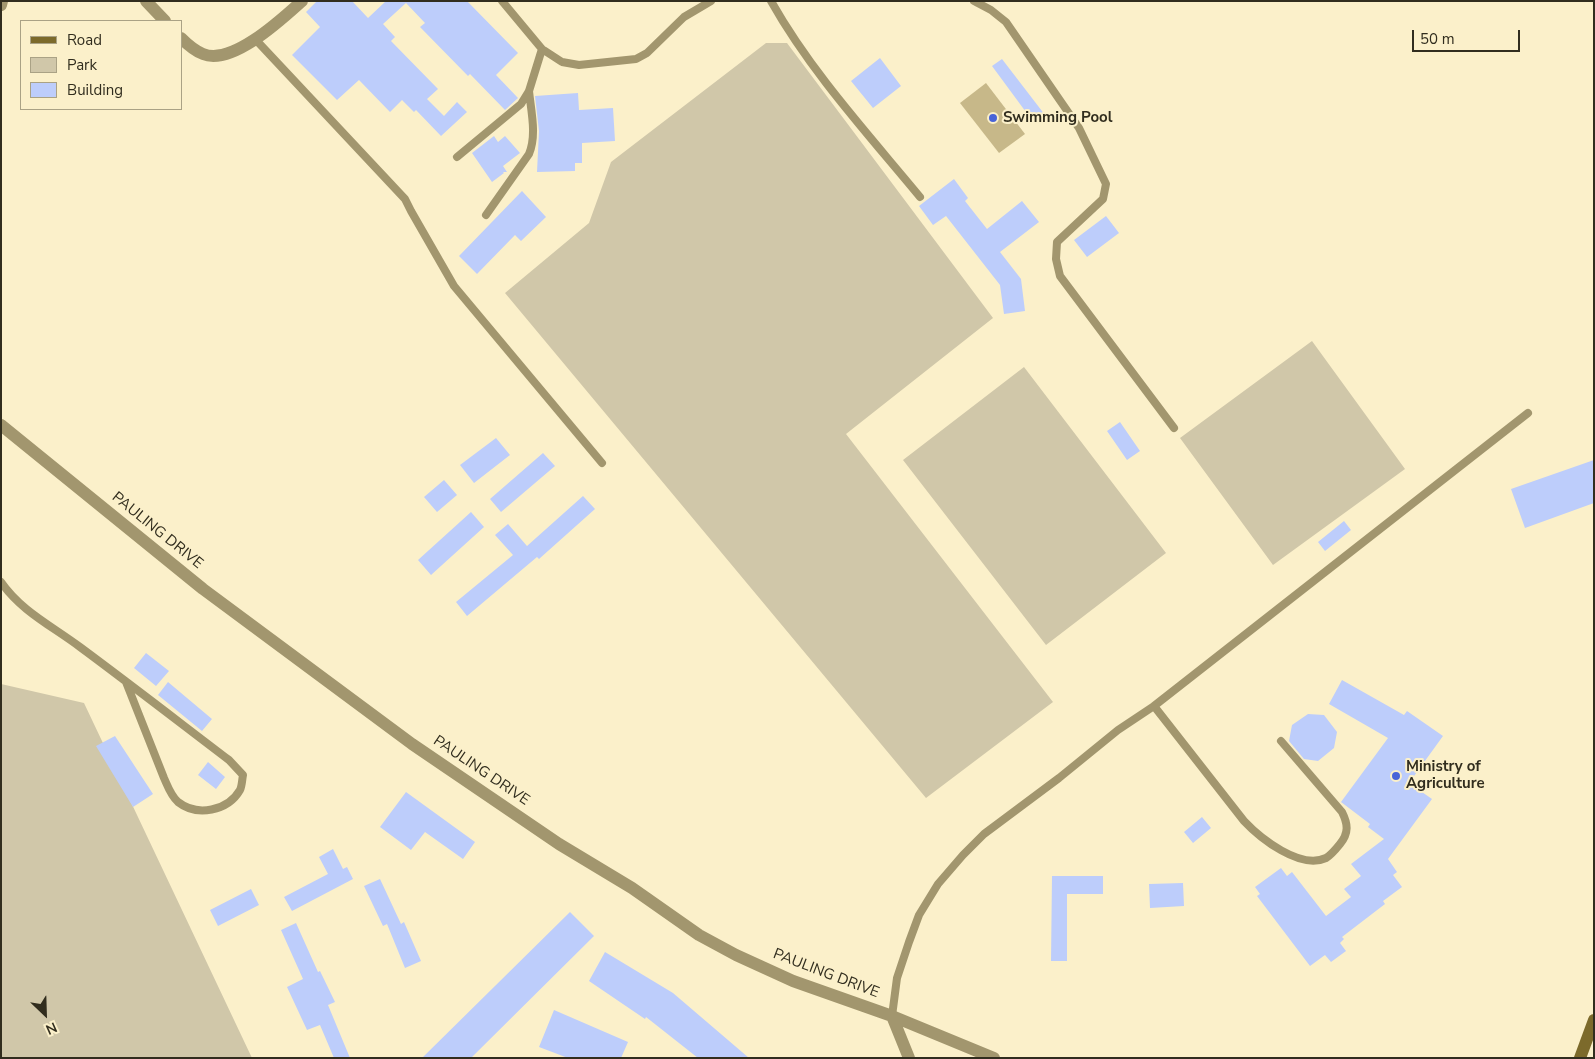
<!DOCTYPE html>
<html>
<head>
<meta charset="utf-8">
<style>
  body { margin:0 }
  #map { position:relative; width:1595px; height:1059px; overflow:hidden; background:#fbf0ca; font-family:"Nunito Sans",sans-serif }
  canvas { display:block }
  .frame { position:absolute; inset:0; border:2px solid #312d1e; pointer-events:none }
  .legend { position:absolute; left:20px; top:20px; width:162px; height:90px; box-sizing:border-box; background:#fbf0ca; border:1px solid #aaa285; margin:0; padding:6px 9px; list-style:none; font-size:15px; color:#312d1e }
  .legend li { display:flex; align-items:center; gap:10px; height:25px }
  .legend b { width:25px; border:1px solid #aaa285 }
  .north { position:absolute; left:20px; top:989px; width:50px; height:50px; -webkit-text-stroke:4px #fbf0ca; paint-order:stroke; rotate:156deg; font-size:14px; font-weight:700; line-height:20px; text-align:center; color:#312d1e }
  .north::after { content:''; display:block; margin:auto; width:18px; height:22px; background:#312d1e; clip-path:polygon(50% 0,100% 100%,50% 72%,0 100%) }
  .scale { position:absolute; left:1412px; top:30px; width:108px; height:22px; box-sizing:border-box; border:2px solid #312d1e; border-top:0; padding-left:6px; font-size:15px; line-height:18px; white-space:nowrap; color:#312d1e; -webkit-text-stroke:4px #fbf0ca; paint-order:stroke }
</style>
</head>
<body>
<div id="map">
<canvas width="1595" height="1059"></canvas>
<div class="frame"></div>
<ul class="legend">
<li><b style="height:6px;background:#7c6a2b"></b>Road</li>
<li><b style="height:14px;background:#d0c7a9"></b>Park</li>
<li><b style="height:14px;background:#bdcdfb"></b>Building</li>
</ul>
<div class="north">N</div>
<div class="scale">50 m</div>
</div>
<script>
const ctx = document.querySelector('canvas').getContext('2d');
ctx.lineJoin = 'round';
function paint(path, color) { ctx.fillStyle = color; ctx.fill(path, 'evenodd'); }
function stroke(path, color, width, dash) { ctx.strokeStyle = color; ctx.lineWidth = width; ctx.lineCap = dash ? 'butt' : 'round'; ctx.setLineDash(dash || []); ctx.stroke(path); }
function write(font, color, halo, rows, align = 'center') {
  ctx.font = font + ' "Nunito Sans",sans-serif'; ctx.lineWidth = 4; ctx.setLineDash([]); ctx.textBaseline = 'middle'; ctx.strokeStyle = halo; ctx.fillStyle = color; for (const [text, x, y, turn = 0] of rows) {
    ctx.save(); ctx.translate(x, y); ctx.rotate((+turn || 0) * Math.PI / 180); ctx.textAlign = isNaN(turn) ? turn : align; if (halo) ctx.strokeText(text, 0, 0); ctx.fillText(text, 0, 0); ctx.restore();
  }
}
const green = new Path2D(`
  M766 43H787L993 318 846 434 1053 702 926 798 505 293 589 223 611 162Z
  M1312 341 1405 469 1273 565 1180 438Z
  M1024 367 1166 553 1046 645 903 460Z
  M1 684 84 703 252 1058H1Z`);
const water = new Path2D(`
  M986 83 1025 134 999 153 960 103Z`);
const building = new Path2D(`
  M317 1H352L368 18 386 1H467L518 53 496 75 518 98 505 110 470 74 468 76 420 27 425 23 406 3 383 24 395 37 391 41 438 89 427 99 444 116 457 102 467 112 441 136 416 110 414 112 402 100 390 112 359 80 337 100 292 55 320 27 306 12Z
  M880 58 901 86 873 108 851 81Z
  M1002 59 1045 115 1034 123 992 66Z
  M578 93 579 110 613 108 615 141 582 143V163H575V171L537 172 539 131 535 96Z
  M494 136 498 142 505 136 520 153 503 166 507 172H503L504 173 492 182 472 153Z
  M954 179 968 198 965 201 987 229 1022 201 1039 222 1000 252 1021 279 1025 311 1004 314 1000 285 946 216 933 225 919 206Z
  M522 191 546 217 521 241 515 235 477 274 459 256Z
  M1106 216 1119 233 1087 257 1074 240Z
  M1120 422 1140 451 1127 460 1107 431Z
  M496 438 510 455 474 483 460 465Z
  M543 453 555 466 501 512 490 499Z
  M1594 460V503L1525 528 1511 489Z
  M444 480 457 495 437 512 424 497Z
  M583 496 595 509 539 559 537 557 467 616 456 602 513 555 495 535 508 524 527 546Z
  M471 512 484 527 431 575 418 560Z
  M1344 521 1351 530 1325 551 1318 542Z
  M146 653 169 671 156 686 134 668Z
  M1342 680 1404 715 1407 711 1443 736 1409 783 1432 799 1388 859 1397 872 1393 875 1402 887 1383 901 1385 904 1342 937 1344 939 1340 943 1346 951 1331 962 1325 955 1310 966 1257 896 1260 894 1255 887 1281 868 1287 876 1292 872 1326 916 1351 897 1344 889 1361 876 1351 864 1384 839 1368 827 1370 824 1341 802 1388 738 1329 704Z
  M168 682 212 719 202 731 158 695Z
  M1308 714 1324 715 1337 732 1334 748 1318 761 1304 759 1289 741 1292 725Z
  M115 736 153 794 133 807 96 746Z
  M208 762 225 777 216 789 198 775Z
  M406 792 475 842 463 859 425 832 411 850 380 827Z
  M1202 817 1211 828 1193 843 1184 832Z
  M333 849 343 869 347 867 353 879 292 911 284 897 328 874 319 857Z
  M1052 876H1103V894H1067V961H1051Z
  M380 879 401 924 404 922 421 961 405 968 387 924 383 926 364 886Z
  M1183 883 1184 906 1150 908 1149 884Z
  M251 889 259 905 218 926 210 910Z
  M570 912 594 936 471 1058H422Z
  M296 923 318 972 320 971 335 1002 328 1005 350 1058H334L320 1025 307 1030 287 987 303 979 281 930Z
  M605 952 673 993 749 1058H698L646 1017 645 1019 589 981Z
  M554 1010 628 1042 621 1058H568L539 1047Z`);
const lane = new Path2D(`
  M502 1 542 49 562 62 579 65 636 59 647 53 684 17 711 1
  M771 1C811 72 868 134 920 197
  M974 1 991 10 1006 22 1079 128 1106 184 1103 199 1057 242 1056 259 1060 276 1174 428
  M256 40 405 199 411 211 454 286 602 463
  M457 157 521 104 529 91 542 49
  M486 215 529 154C537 135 531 111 529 91
  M1 582C21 611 52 626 80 647 130 684 179 722 229 760L243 775C242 780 242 786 240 790 228 811 197 817 178 802 171 796 168 787 164 778L126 682
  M1154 706 1244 821C1260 838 1300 870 1326 858 1331 855 1336 849 1340 844 1349 833 1348 824 1342 812L1281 741
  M892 1016 897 978 909 942 919 915 938 884 963 855 984 834 1059 778 1118 730 1154 706 1528 413`);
const street = new Path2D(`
  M146 1 165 21
  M1 5 2 1
  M181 38C187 44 195 51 203 54 232 66 282 19 302 1
  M1 425 203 589 412 744 559 844 632 888 699 935 736 955 793 981 892 1016 994 1058
  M892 1016 909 1058`);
const secondary = new Path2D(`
  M1580 1058 1594 1020`);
const markers = [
  [993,118,5,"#4964d8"],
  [1396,776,5,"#4964d8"]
];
const poiNames = [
  ["Swimming Pool",1003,118],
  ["Ministry of",1406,767],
  ["Agriculture",1406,784]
];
const streetNames = [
  ["PAULING DRIVE",157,531,39],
  ["PAULING DRIVE",481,771,34],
  ["PAULING DRIVE",826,974,21]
];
paint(green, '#d0c7a9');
paint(water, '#c7b889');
paint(building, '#bdcdfb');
stroke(lane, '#a2966e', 8);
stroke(street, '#a2966e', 12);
stroke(secondary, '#7c6a2b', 12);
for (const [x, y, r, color] of markers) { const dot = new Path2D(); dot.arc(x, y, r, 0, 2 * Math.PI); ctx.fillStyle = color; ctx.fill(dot); stroke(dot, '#fbf0ca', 2); }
write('bold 15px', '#312d1e', '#fbf0ca', poiNames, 'left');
write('15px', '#312d1e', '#fbf0ca', streetNames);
</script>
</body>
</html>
